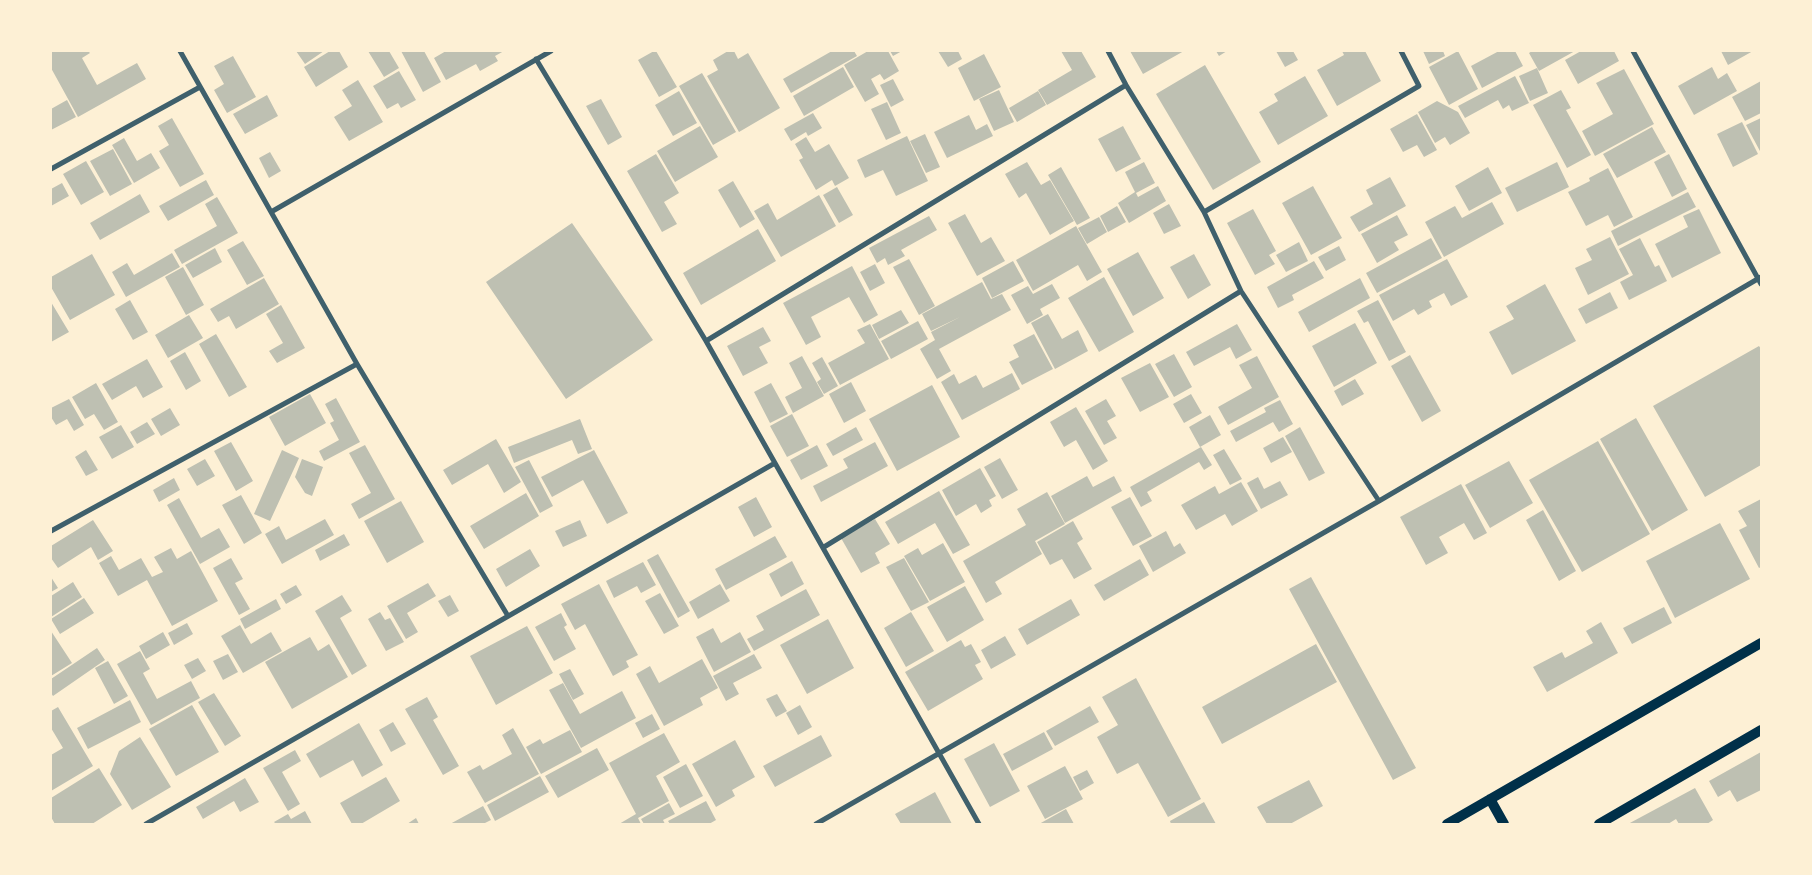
<!DOCTYPE html>
<html>
<head>
<meta charset="utf-8">
<style>
  body { margin:0 }
  #map { position:relative; width:1812px; height:875px; overflow:hidden; background:#fdf0d5; font-family:Mulish,sans-serif }
  canvas { display:block }
  .frame { position:absolute; inset:0; border:52px solid #fdf0d5; pointer-events:none }
</style>
</head>
<body>
<div id="map">
<canvas width="1812" height="875"></canvas>
<div class="frame"></div>
</div>
<script>
const ctx = document.querySelector('canvas').getContext('2d');
ctx.lineJoin = 'round';
function paint(path, color) { ctx.fillStyle = color; ctx.fill(path, 'evenodd'); }
function stroke(path, color, width, dash) { ctx.strokeStyle = color; ctx.lineWidth = width; ctx.lineCap = dash ? 'butt' : 'round'; ctx.setLineDash(dash || []); ctx.stroke(path); }
const building = new Path2D(`
  M51 51H88L90 53 82 58 97 85 137 63 146 79 78 117 51 68Z
  M296 51H324L305 64Z
  M330 51H339L348 67 316 87 304 67Z
  M368 51H389L399 68 384 77Z
  M401 51H424L441 82 423 92Z
  M446 51H504L495 56 498 61 480 71 476 64 446 80 434 58Z
  M654 51H656L677 87 659 97 638 60Z
  M728 51H734L738 59 748 53 780 108 739 132 707 76 718 70 713 60Z
  M832 51H854L857 56 791 93 783 79Z
  M868 51H888L899 71 884 80 880 74 871 79 879 94 865 102 844 65Z
  M890 51H902L893 56Z
  M938 51H958L962 59 948 67Z
  M1061 51H1081L1096 77 1047 105 1038 90 1072 70Z
  M1130 51H1184L1143 74Z
  M1216 51H1227L1219 56Z
  M1276 51H1293L1298 60 1285 67Z
  M1342 51H1365L1381 81 1337 106 1317 70 1344 55Z
  M1423 51H1443L1445 56 1429 64Z
  M1458 51 1478 89 1449 105 1429 67Z
  M1499 51H1515L1523 66 1482 88 1471 66Z
  M1532 51H1575L1539 71 1529 53Z
  M1581 51H1614L1619 61 1578 84 1565 60Z
  M1721 51H1753L1728 65Z
  M984 54 1001 87 974 101 958 68Z
  M233 56 256 97 227 113 214 90 224 84 214 66Z
  M1205 65 1261 162 1213 190 1156 94Z
  M843 67 854 87 804 116 793 96Z
  M1712 67 1718 79 1727 73 1737 91 1694 115 1678 86Z
  M1537 68 1548 93 1530 101 1519 76Z
  M1624 69 1654 124 1595 156 1582 131 1613 114 1596 83Z
  M399 71 416 100 401 108 398 103 387 109 373 86Z
  M702 73 736 132 713 145 679 86Z
  M1305 76 1328 116 1278 145 1259 112 1278 101 1274 94Z
  M1515 76 1529 103 1512 111 1509 105 1503 109 1498 100 1465 118 1458 106Z
  M893 79 904 100 891 107 880 85Z
  M358 80 383 122 349 141 334 117 352 106 342 90Z
  M1761 81V113L1745 121 1732 97Z
  M999 90 1014 122 994 131 979 99Z
  M1561 90 1571 108 1566 110 1591 155 1567 168 1533 105Z
  M679 91 697 123 673 136 655 105Z
  M1038 91 1046 105 1017 122 1009 108Z
  M267 95 278 116 245 134 233 114Z
  M601 99 622 137 608 145 586 106Z
  M67 100 76 117 51 130V109Z
  M1437 101 1458 112 1470 133 1450 145 1445 137 1435 143 1418 112Z
  M887 102 901 133 886 140 871 109Z
  M813 113 822 128 808 136 806 132 791 141 784 129Z
  M1417 114 1437 150 1424 157 1417 145 1403 152 1390 129Z
  M969 115 976 130 987 124 993 136 947 158 934 132Z
  M172 118 204 174 180 187 159 151 169 145 158 126Z
  M1761 118V153L1746 125Z
  M1742 122 1758 154 1733 167 1717 134Z
  M700 126 718 157 675 182 657 151Z
  M1123 126 1141 159 1116 172 1098 139Z
  M1652 127 1666 152 1617 178 1603 154Z
  M925 134 940 167 926 173 910 141Z
  M907 136 928 181 896 196 883 170 865 178 857 160Z
  M806 137 815 152 829 144 849 178 835 186 832 180 816 190 799 160 803 158 795 144Z
  M124 138 137 161 151 153 160 168 134 183 112 145Z
  M113 149 132 184 110 196 90 161Z
  M270 152 281 171 269 178 259 158Z
  M656 154 679 193 664 202 677 224 662 232 627 171Z
  M1669 154 1687 189 1672 197 1654 162Z
  M86 161 104 192 81 205 63 174Z
  M1027 162 1041 185 1050 180 1074 221 1050 235 1026 193 1019 198 1005 174Z
  M1144 162 1155 183 1136 193 1138 197 1158 186 1166 201 1129 223 1118 203 1135 192 1125 172Z
  M1557 162 1569 187 1517 212 1505 188Z
  M1061 167 1090 218 1077 225 1048 175Z
  M1488 167 1502 193 1469 211 1455 186Z
  M1608 168 1633 217 1614 227 1608 215 1586 226 1568 192 1590 181 1589 178Z
  M1390 177 1406 206 1359 232 1350 217 1373 204 1366 190Z
  M206 180 214 195 168 221 159 206Z
  M733 181 755 219 740 228 718 190Z
  M62 183 69 196 51 206V189Z
  M1313 186 1342 238 1311 255 1282 203Z
  M837 187 853 215 839 223 823 195Z
  M1688 192 1696 207 1618 246 1611 231Z
  M140 194 150 212 100 240 90 223Z
  M819 195 836 226 781 257 754 211 768 203 777 220Z
  M217 197 238 233 182 264 174 250 217 226 205 204Z
  M1492 202 1504 224 1444 257 1425 222 1455 206 1462 218Z
  M1169 204 1181 226 1164 234 1153 213Z
  M1117 206 1126 222 1108 232 1100 216Z
  M1253 209 1276 251 1269 255 1275 264 1255 275 1227 223Z
  M1699 209 1721 253 1672 278 1655 244 1688 227 1683 216Z
  M965 214 981 243 991 237 1005 261 977 276 948 223Z
  M1397 215 1408 235 1394 242 1399 250 1377 263 1361 234Z
  M929 216 937 230 901 250 905 256 888 265 885 258 877 263 869 248Z
  M1099 217 1107 232 1087 244 1078 228Z
  M572 223 653 340 566 399 486 282Z
  M1076 226 1102 272 1087 281 1078 265 1033 291 1016 260Z
  M758 229 776 261 701 305 683 273Z
  M1610 237 1629 274 1588 295 1575 268 1592 260 1586 249Z
  M1431 238 1442 258 1377 293 1366 273Z
  M1640 238 1655 267 1659 265 1667 281 1629 300 1620 282 1633 275 1619 249Z
  M243 241 264 276 247 285 227 250Z
  M1299 242 1308 261 1286 272 1276 255Z
  M1339 246 1346 260 1326 271 1318 257Z
  M215 248 222 262 193 278 185 265Z
  M1138 252 1164 298 1133 316 1107 269Z
  M172 253 180 267 126 297 112 272 127 263 134 275Z
  M92 254 115 295 70 320 51 287V277Z
  M1194 254 1211 285 1188 299 1170 267Z
  M909 259 935 306 919 315 893 267Z
  M1447 259 1468 297 1451 306 1444 293 1429 301 1432 307 1418 315 1414 309 1393 321 1379 295Z
  M1013 261 1024 281 992 298 982 278Z
  M1314 261 1324 278 1292 295 1294 300 1278 308 1267 287Z
  M875 264 885 283 870 291 860 272Z
  M852 266 878 315 864 323 849 297 811 317 821 337 806 345 783 303Z
  M183 267 204 305 186 315 165 277Z
  M1104 277 1134 332 1099 352 1068 298Z
  M264 278 279 304 236 329 229 316 218 322 210 309Z
  M1360 278 1370 298 1309 332 1298 312Z
  M982 282 991 299 1002 294 1011 310 939 349 951 371 937 379 920 349 935 340 931 332 960 317 931 331 922 314Z
  M1052 284 1060 298 1040 309 1043 315 1027 324 1011 295 1028 286 1033 294Z
  M1545 284 1576 341 1512 375 1489 332 1514 319 1506 306Z
  M1610 292 1618 308 1586 324 1578 309Z
  M130 300 148 332 133 340 115 309Z
  M1378 300 1406 352 1389 361 1368 321 1364 323 1357 311Z
  M51 302 69 332 51 342Z
  M281 305 305 348 277 363 269 351 283 343 266 314Z
  M901 310 909 323 879 339 872 325Z
  M1048 314 1062 339 1078 330 1088 351 1055 369 1031 323Z
  M189 315 203 338 168 358 155 335Z
  M918 321 928 339 891 359 881 341Z
  M1355 323 1377 363 1334 387 1312 346Z
  M870 324 889 359 840 385 828 363 865 343 857 330Z
  M1237 324 1252 350 1236 359 1230 347 1194 366 1186 352Z
  M763 327 771 341 759 347 768 363 743 376 727 346Z
  M216 334 247 387 229 397 199 344Z
  M1034 334 1053 369 1022 385 1009 362 1019 357 1013 345Z
  M1759 346 1761 349V465L1705 497 1653 406Z
  M185 352 201 381 186 390 170 361Z
  M1174 354 1192 387 1174 397 1155 364Z
  M1410 355 1441 411 1422 422 1391 366Z
  M802 356 824 396 793 413 785 397 802 388 789 363Z
  M1257 356 1279 397 1228 425 1218 407 1252 388 1239 365Z
  M822 357 838 386 824 394 817 382 821 379 812 363Z
  M147 359 163 387 143 398 136 386 112 400 102 384Z
  M1150 363 1169 397 1140 412 1121 378Z
  M1012 373 1020 389 962 420 941 382 954 374 959 384 976 375 983 388Z
  M1355 379 1364 394 1342 406 1334 391Z
  M851 382 866 411 844 423 829 394Z
  M96 383 118 422 104 430 94 414 85 419 72 397Z
  M771 383 788 414 770 423 754 392Z
  M932 385 960 437 897 471 869 419Z
  M310 394 326 423 285 446 269 417Z
  M1191 394 1202 413 1184 423 1173 404Z
  M336 398 360 442 324 461 319 451 339 440 330 423 334 421 325 404Z
  M69 399 84 425 74 431 67 419 56 425 51 417V408Z
  M1106 399 1116 416 1107 421 1117 438 1104 445 1085 411Z
  M1280 400 1293 424 1279 432 1273 422 1236 442 1230 431 1266 412 1264 408Z
  M1076 407 1108 461 1093 470 1076 440 1064 447 1050 422Z
  M170 408 180 425 161 436 151 419Z
  M792 414 809 446 787 457 770 426Z
  M1210 415 1221 435 1200 447 1189 427Z
  M1636 418 1688 510 1652 531 1600 439Z
  M580 419 592 449 578 454 572 440 514 463 508 447Z
  M147 422 155 434 137 444 130 432Z
  M121 425 134 447 112 459 99 437Z
  M856 427 863 440 833 456 826 444Z
  M1300 427 1325 473 1309 481 1285 436Z
  M1283 437 1292 452 1271 463 1263 448Z
  M496 439 521 482 504 493 488 464 452 485 443 470Z
  M1598 441 1650 534 1582 572 1529 480Z
  M231 442 253 481 236 491 214 451Z
  M875 442 888 466 821 502 813 486 848 468 843 459Z
  M365 445 395 499 359 519 351 504 371 493 349 453Z
  M817 445 828 466 801 480 790 460Z
  M1201 447 1212 465 1204 470 1199 462 1147 492 1152 501 1141 507 1130 487Z
  M1224 449 1242 479 1230 485 1213 455Z
  M86 450 98 470 86 476 75 457Z
  M282 450 299 458 270 521 254 514Z
  M594 450 628 513 607 524 583 480 552 497 541 477Z
  M1000 458 1018 490 1002 499 984 467Z
  M205 459 215 476 197 486 187 469Z
  M302 459 323 467 312 496 305 493 295 477Z
  M529 460 553 506 540 513 515 467Z
  M1509 461 1533 503 1490 528 1465 485Z
  M980 468 996 496 989 500 992 506 981 513 976 504 956 516 942 490Z
  M1087 476 1093 487 1114 476 1122 491 1065 523 1051 496Z
  M1258 477 1264 489 1280 481 1288 495 1261 509 1247 483Z
  M174 478 180 490 159 502 153 490Z
  M1241 482 1258 511 1232 526 1225 514 1196 530 1181 505 1215 486 1219 494Z
  M1461 484 1487 533 1474 540 1464 523 1439 537 1448 553 1426 565 1400 517Z
  M939 491 970 545 953 554 935 523 898 544 885 522Z
  M1047 492 1065 524 1035 541 1042 554 995 582 1002 594 986 603 963 561 1026 525 1017 509Z
  M526 493 539 516 484 549 470 526Z
  M241 495 262 533 244 544 222 505Z
  M756 497 772 527 754 537 738 507Z
  M1130 497 1152 536 1133 546 1111 507Z
  M179 498 201 538 219 528 230 547 200 564 167 505Z
  M1761 499V567L1759 568 1739 530 1747 526 1738 511Z
  M401 501 424 542 387 563 364 521Z
  M1543 510 1576 571 1559 581 1526 520Z
  M325 519 334 535 282 564 265 534 279 526 286 540Z
  M875 519 890 544 875 553 880 563 861 573 841 538Z
  M93 520 113 551 98 560 91 547 58 568 51 558V546Z
  M580 520 587 536 563 547 555 531Z
  M1073 521 1083 539 1077 543 1092 569 1074 579 1062 559 1050 565 1037 542Z
  M1720 523 1750 579 1675 618 1646 561Z
  M1166 531 1174 547 1180 543 1186 553 1153 572 1139 546Z
  M344 534 350 545 320 561 315 550Z
  M775 536 787 557 726 590 715 569Z
  M943 543 965 582 930 601 904 556 918 548 922 555Z
  M171 548 177 559 191 551 218 601 172 626 147 580 118 596 99 563 111 556 119 570 141 558 152 577 163 572 154 557Z
  M530 549 540 566 506 587 496 569Z
  M658 554 690 611 678 618 647 560Z
  M231 558 243 579 235 583 250 609 239 615 213 568Z
  M904 558 929 602 911 611 886 567Z
  M1140 559 1149 575 1104 601 1094 585Z
  M792 561 804 584 781 597 769 574Z
  M643 562 656 585 641 593 637 586 614 598 606 581Z
  M51 577 58 588 51 592Z
  M1311 577 1416 768 1393 780 1289 589Z
  M73 582 82 597 51 617V596Z
  M428 583 436 596 407 613 418 632 406 639 387 606Z
  M599 584 638 655 626 661 629 667 613 676 585 624 575 630 561 604Z
  M720 584 730 601 698 619 689 602Z
  M296 585 302 595 286 604 280 594Z
  M965 586 984 620 947 642 927 607Z
  M806 589 820 615 754 651 747 639 764 630 756 616Z
  M660 593 679 626 664 634 645 601Z
  M342 595 352 611 340 618 367 666 352 675 315 611Z
  M450 595 459 611 448 617 438 601Z
  M84 598 94 613 60 634 51 619Z
  M276 599 281 609 245 629 240 619Z
  M1071 599 1080 615 1027 645 1018 629Z
  M1664 607 1672 623 1632 644 1623 628Z
  M380 612 385 620 390 618 404 642 386 651 368 619Z
  M911 612 934 651 906 667 884 628Z
  M561 613 567 625 564 627 576 649 554 661 535 627Z
  M828 619 854 668 807 694 780 645Z
  M1601 622 1618 653 1547 692 1533 667 1562 652 1565 658 1593 643 1586 631Z
  M187 623 193 634 174 645 168 633Z
  M240 625 251 644 271 632 282 651 243 673 221 636Z
  M527 626 553 673 496 705 470 656Z
  M713 628 721 643 740 632 751 652 714 672 696 637Z
  M51 631 72 663 51 676Z
  M163 632 170 645 146 659 139 646Z
  M1005 636 1016 655 991 669 981 650Z
  M310 637 318 651 329 644 348 677 292 709 265 662Z
  M961 640 965 647 971 644 981 662 975 665 983 679 928 711 905 672Z
  M1316 644 1337 682 1222 744 1202 707Z
  M97 648 105 660 53 696 51 693V679Z
  M140 651 150 669 143 673 157 699 191 681 200 698 151 725 117 664Z
  M228 654 238 672 223 680 213 661Z
  M754 654 762 668 733 683 739 694 726 701 713 676Z
  M198 658 206 671 192 679 184 665Z
  M702 659 718 688 700 698 703 705 664 726 636 674 650 666 659 683Z
  M108 661 128 696 114 704 95 668Z
  M570 669 584 694 573 700 559 674Z
  M1136 678 1201 799 1168 817 1138 763 1117 774 1097 737 1118 725 1102 697Z
  M563 683 580 714 622 691 636 718 581 748 549 690Z
  M214 693 241 736 225 746 198 702Z
  M777 694 787 711 776 717 766 699Z
  M427 697 438 717 433 720 459 766 443 775 405 709Z
  M130 700 141 722 88 749 77 728Z
  M192 705 219 752 176 776 149 729Z
  M800 705 812 727 798 735 786 713Z
  M1090 706 1099 722 1055 746 1046 731Z
  M58 707 93 766 51 791V755L63 748 51 728V711Z
  M652 714 660 729 643 738 635 723Z
  M393 722 406 744 391 752 379 730Z
  M359 723 383 765 362 777 353 760 320 778 306 754Z
  M513 728 539 774 485 803 467 772 480 765 483 770 512 754 502 735Z
  M570 730 582 752 541 774 526 747 540 739 543 744Z
  M1044 732 1053 749 1012 771 1003 754Z
  M664 733 680 762 656 776 669 801 638 818 641 824H619L636 814 609 763Z
  M821 735 832 756 775 787 763 766Z
  M140 737 171 787 132 810 110 774 119 751Z
  M735 740 755 777 732 790 735 796 716 807 692 764Z
  M994 743 1020 791 990 807 964 759Z
  M597 748 609 770 558 798 545 776Z
  M295 750 301 761 282 772 300 804 288 811 263 768Z
  M1761 752V790L1737 802 1730 790 1718 797 1709 781Z
  M686 764 703 796 680 808 663 777Z
  M1065 766 1083 799 1045 819 1027 786Z
  M99 768 122 805 92 824H55L51 817V798Z
  M1087 770 1094 783 1080 791 1073 777Z
  M540 776 549 792 495 821 487 805Z
  M386 777 400 801 361 824H352L340 803Z
  M245 778 259 802 240 812 234 801 203 819 196 807Z
  M1309 780 1323 806 1290 824H1267L1257 807Z
  M1695 788 1713 820 1707 824H1679L1676 819 1668 824H1628Z
  M935 792 952 824H901L895 814Z
  M706 801 716 820 709 824H670L668 821Z
  M1204 802 1216 824H1171L1170 821Z
  M669 803 675 814 663 820 665 824H644L641 819Z
  M483 806 491 820 483 824H450Z
  M1066 809 1074 824H1039Z
  M305 811 312 824H276L274 822 288 814 291 819Z
  M416 818 419 824H407Z`);
const minor = new Path2D(`
  M180 51 357 364 508 616
  M1108 51 1126 85 1204 212 1241 291 1379 501
  M1633 51 1761 284
  M536 59 706 341 979 824
  M51 169 200 87
  M271 212 551 51
  M1204 212 1419 86 1401 51
  M706 341 1126 85
  M51 531 357 364
  M824 547 1241 291
  M146 824 775 463
  M816 824 1379 501 1761 277`);
const secondary = new Path2D(`
  M1490 799 1504 824
  M1447 824 1761 643
  M1599 824 1761 730`);
paint(building, '#bec0b2');
stroke(minor, '#3f606c', 5);
stroke(secondary, '#003049', 10);
</script>
</body>
</html>
